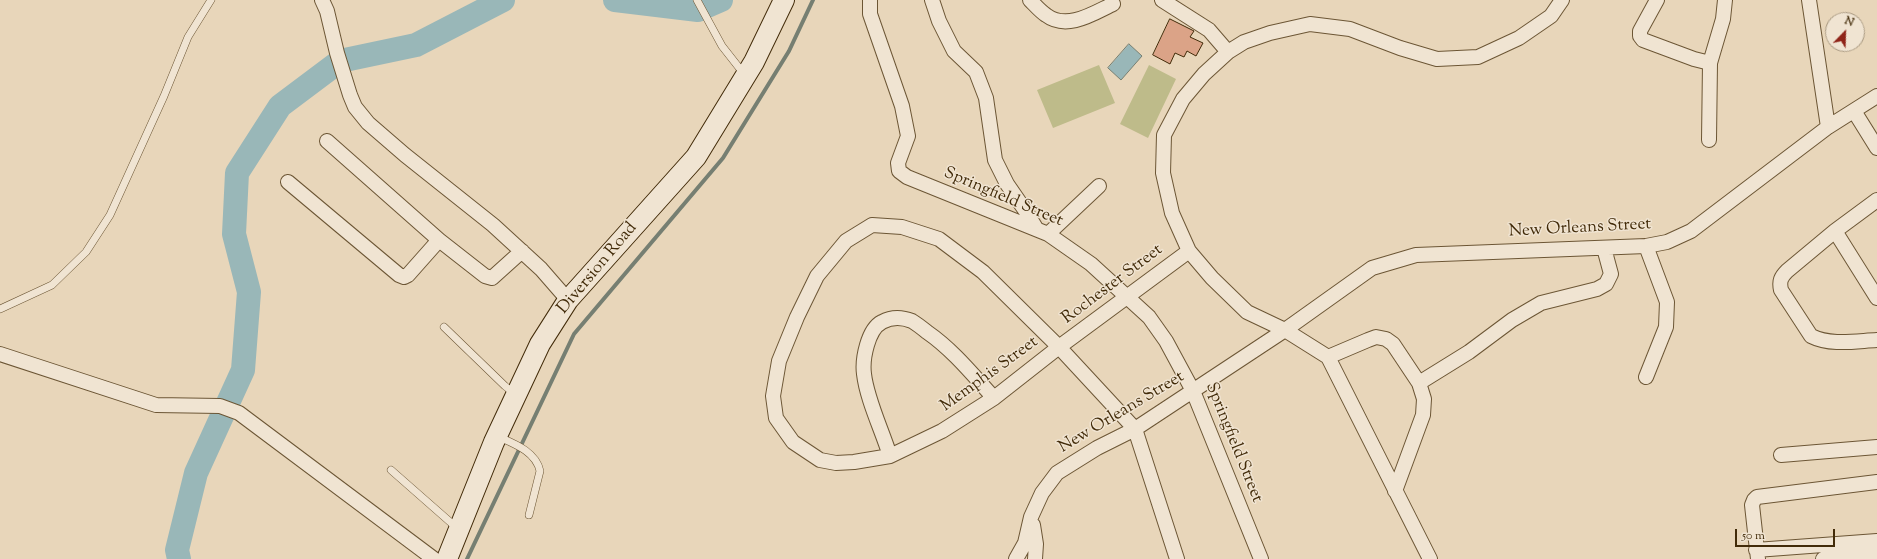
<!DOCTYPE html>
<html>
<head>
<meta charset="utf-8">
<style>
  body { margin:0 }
  #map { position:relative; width:1877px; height:559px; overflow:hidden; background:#e8d6ba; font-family:"Sorts Mill Goudy",serif }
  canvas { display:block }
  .north { position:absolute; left:1825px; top:12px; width:40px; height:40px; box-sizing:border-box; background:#f0e4d2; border:1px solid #aa9a82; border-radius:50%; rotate:23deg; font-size:11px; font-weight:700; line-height:16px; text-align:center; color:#422b09 }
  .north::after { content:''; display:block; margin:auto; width:14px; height:18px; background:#8f2418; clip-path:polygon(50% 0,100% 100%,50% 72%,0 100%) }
  .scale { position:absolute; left:1735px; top:529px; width:100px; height:18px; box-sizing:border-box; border:2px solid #422b09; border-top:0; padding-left:5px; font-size:12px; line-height:14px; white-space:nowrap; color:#422b09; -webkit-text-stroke:3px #f0e4d2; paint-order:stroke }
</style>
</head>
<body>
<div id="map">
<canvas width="1877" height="559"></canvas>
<div class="north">N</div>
<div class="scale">50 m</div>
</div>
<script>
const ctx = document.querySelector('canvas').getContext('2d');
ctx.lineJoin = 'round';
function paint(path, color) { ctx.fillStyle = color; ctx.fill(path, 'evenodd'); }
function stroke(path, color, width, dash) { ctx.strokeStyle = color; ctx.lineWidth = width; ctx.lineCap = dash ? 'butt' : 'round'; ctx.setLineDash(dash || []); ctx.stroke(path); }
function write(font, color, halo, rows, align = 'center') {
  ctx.font = font + ' "Sorts Mill Goudy",serif'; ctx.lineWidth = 3; ctx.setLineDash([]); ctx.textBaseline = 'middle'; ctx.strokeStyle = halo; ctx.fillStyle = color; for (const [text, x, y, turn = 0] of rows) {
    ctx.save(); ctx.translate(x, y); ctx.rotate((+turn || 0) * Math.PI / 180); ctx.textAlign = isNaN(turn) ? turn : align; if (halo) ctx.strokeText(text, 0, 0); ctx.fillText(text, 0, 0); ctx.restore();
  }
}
const green = new Path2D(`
  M1099 65 1115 103 1053 128 1037 90Z
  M1149 65 1176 79 1148 138 1120 124Z`);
const water = new Path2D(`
  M1129 44 1142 56 1121 80 1108 68Z`);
const stream = new Path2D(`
  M467 559 574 334 723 158 789 51 813 0`);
const river = new Path2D(`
  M615 0 698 10 721 0
  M179 559 177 550 196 473 243 370 249 292 234 234 237 173 280 106 340 61 416 45 503 0`);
const building = new Path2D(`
  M1170 19 1194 31 1190 37 1203 43 1196 56 1187 51 1184 57 1175 53 1170 64 1153 55Z`);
const lane = new Path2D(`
  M697 0 722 46 744 74
  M0 309 52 285 86 252 110 215 164 96 188 37 211 0
  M444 327 505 386 515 394
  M499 437C515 444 536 452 540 471L529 515
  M391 470 457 528`);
const street = new Path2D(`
  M322 0 327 11 337 53 350 95 355 107 368 123 405 155 493 225 541 269 568 300
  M870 0V14L902 106 908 136 898 163 899 171 907 177 1048 234 1091 264 1149 317 1166 341 1193 391 1261 559
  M932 0 939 21 954 51 976 72 986 98 995 160 1007 184 1027 213 1036 228
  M1030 0C1035 5 1040 11 1046 15 1067 31 1094 13 1113 4
  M1162 0 1209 30 1228 52
  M1657 0 1640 31V36L1643 40 1694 59 1710 63 1723 19 1725 0
  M1809 0 1828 127
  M1854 111 1877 148
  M1709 140 1710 63
  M327 141 439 240 485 276 492 278 522 251
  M288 182 399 275 404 277 408 275 439 240
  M1877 200 1835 231 1787 271C1781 277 1779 281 1781 290L1811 336C1831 346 1856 341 1877 340
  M1835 231 1877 298
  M1048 234 1099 186
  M0 354 156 405 220 406 239 413 434 559
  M1328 357 1368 340 1376 337 1386 339 1393 344 1419 383 1424 399 1423 415 1395 491
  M1646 377 1666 327 1667 302 1646 246
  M1419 383 1469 352 1512 320 1541 303 1597 289 1606 284 1611 274 1604 248
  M1781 455 1877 447
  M890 456C882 430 867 400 864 374 862 359 868 329 882 322 891 317 902 317 912 321 917 324 922 328 927 332 953 350 973 375 994 398
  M1033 525 1036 544 1035 559
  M1756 550 1877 541
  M1016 559 1025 543 1031 517 1042 493 1057 473 1097 448 1135 429 1285 330 1372 268 1416 255 1646 246 1667 242 1691 231 1828 127 1877 96
  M1177 559 1135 429 1059 347 983 272 939 239 902 227 872 225 846 241 817 276 797 317 779 361 773 396 776 418 793 442 820 460 836 463 854 462 890 456 942 431 994 398 1059 347 1189 251
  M1430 559 1328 357 1285 330 1247 312 1212 278 1189 251 1172 213 1163 173 1164 135 1183 99 1204 74 1228 52 1244 42 1270 33 1310 24 1350 29 1400 48 1437 59 1478 57 1519 38 1551 16 1562 0
  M1758 559 1752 505 1754 500 1757 497 1877 482
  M1823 559 1877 554`);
const secondary = new Path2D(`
  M447 559 494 442 540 344 568 300 696 157 754 62 784 0`);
const streetNames = [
  ["Springfield Street",1003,198,23],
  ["New Orleans Street",1580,229,-3],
  ["Diversion Road",598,269,-50],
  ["Rochester Street",1113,285,-37],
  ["Memphis Street",990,375,-36],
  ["New Orleans Street",1122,413,-31],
  ["Springfield Street",1233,443,68]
];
paint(green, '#bebb8a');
paint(water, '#99b7b8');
stroke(water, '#767f72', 1);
stroke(stream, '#767f72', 4);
stroke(river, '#99b7b8', 24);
paint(building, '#dba387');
stroke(building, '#422b09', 1);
stroke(lane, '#6c5635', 8);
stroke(street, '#6c5635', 16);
stroke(secondary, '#422b09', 22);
stroke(lane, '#f0e4d2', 7);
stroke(street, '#f0e4d2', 14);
stroke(secondary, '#f0e4d2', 20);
write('17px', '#422b09', '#f0e4d2', streetNames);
</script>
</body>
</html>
